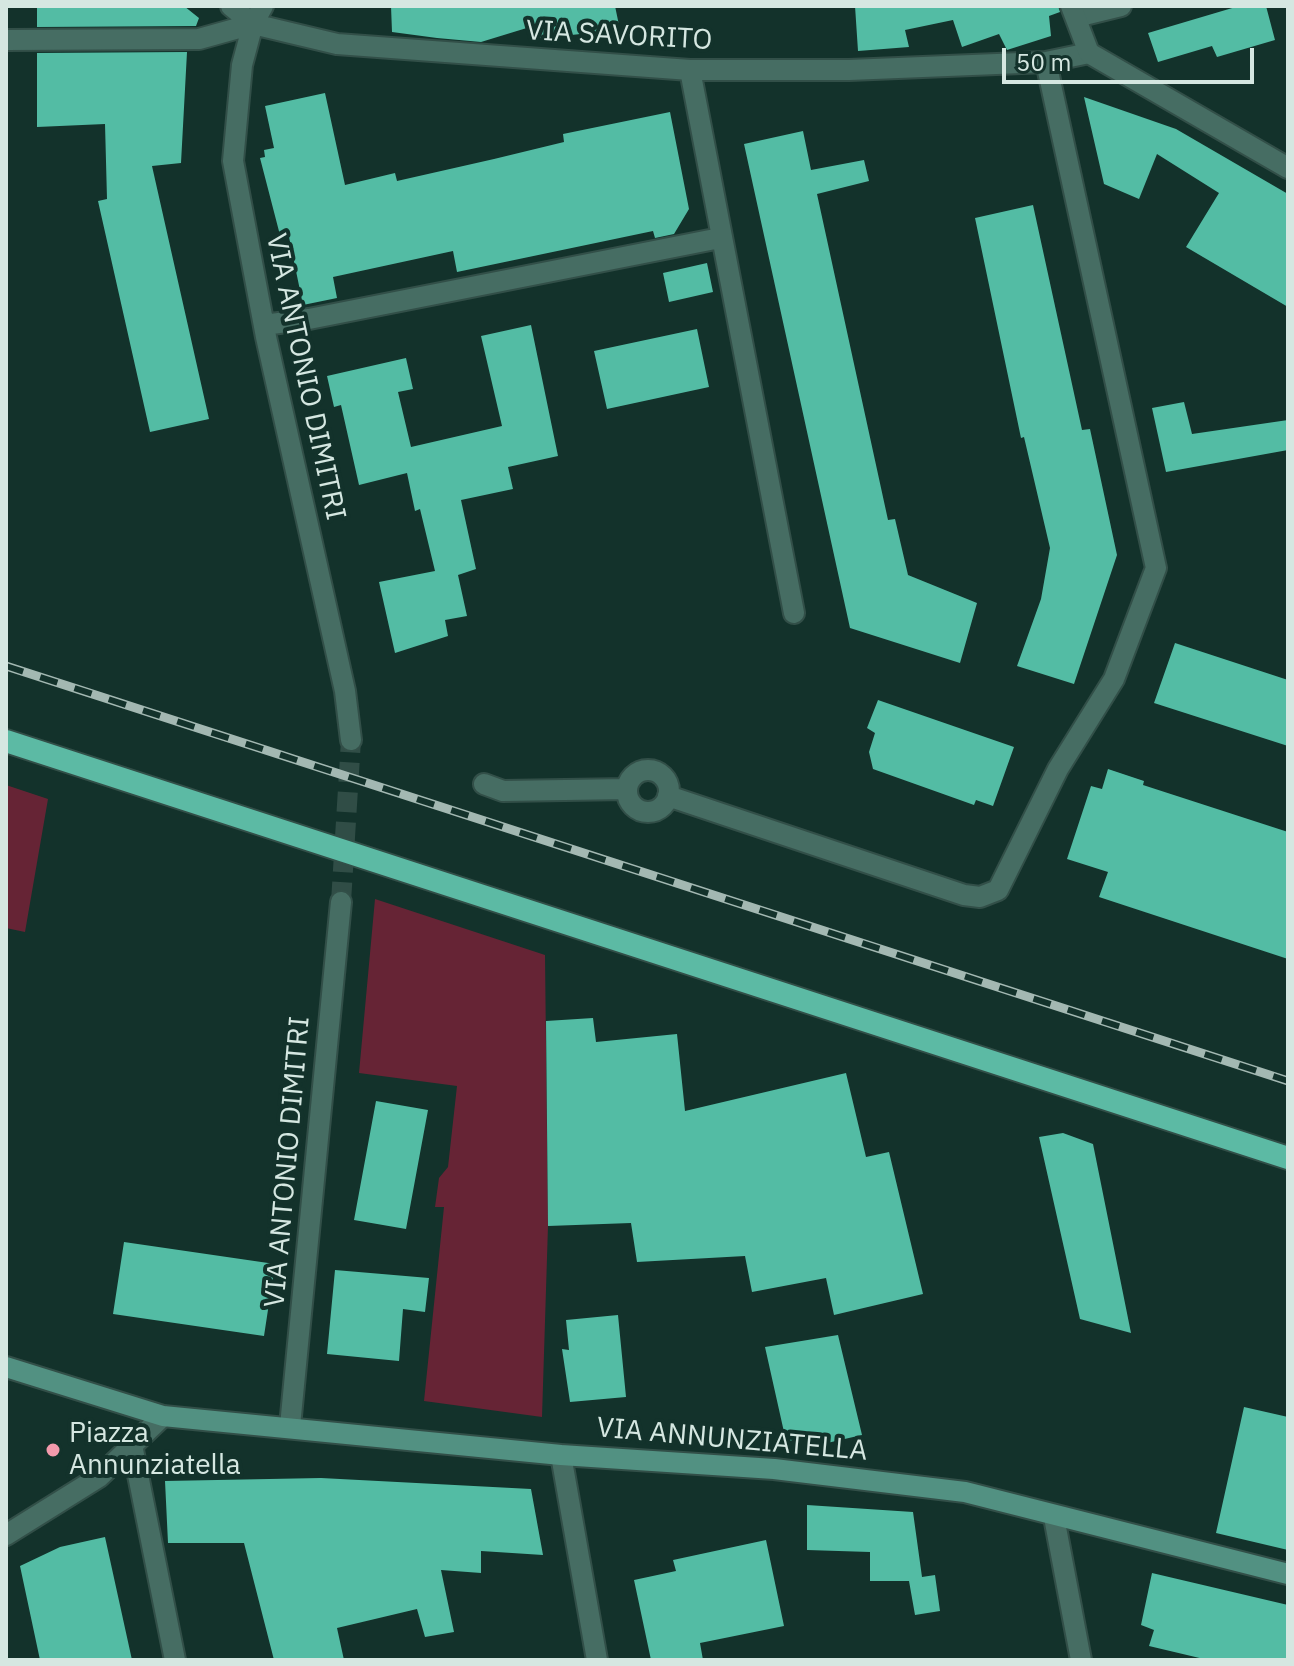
<!DOCTYPE html>
<style>
body{margin:0}
#map{position:relative;width:1294px;height:1666px;overflow:hidden;background:#13322b;font-family:"IBM Plex Sans",sans-serif}
canvas{display:block}
.frame{position:absolute;inset:0;border:8px solid #d5e7e1;pointer-events:none}
.scale{position:absolute;left:1002px;top:48px;width:252px;height:36px;box-sizing:border-box;border:4px solid #d5e7e1;border-top:0;padding-left:10px;font-size:24px;line-height:28px;white-space:nowrap;color:#d5e7e1;-webkit-text-stroke:6px #13322b;paint-order:stroke}
</style>
<div id="map">
<canvas width="1294" height="1666"></canvas>
<div class="frame"></div>
<div class="scale">50 m</div>
</div>
<script>
const ctx = document.querySelector('canvas').getContext('2d');
ctx.lineJoin = 'round';
function fillPath(path, color) { ctx.fillStyle = color; ctx.fill(path, 'evenodd'); }
const poly = rows => new Path2D(rows.map(r => 'M' + r).join(''));
function stroke(path, color, width, dash) { ctx.strokeStyle = color; ctx.lineWidth = width; ctx.lineCap = dash ? 'butt' : 'round'; ctx.setLineDash(dash || []); ctx.stroke(path); }
function drawText(font, color, halo, rows, align = 'center') {
  ctx.font = font + ' "IBM Plex Sans",sans-serif'; ctx.lineWidth = 8; ctx.setLineDash([]); ctx.textBaseline = 'middle'; ctx.strokeStyle = halo; ctx.fillStyle = color; for (const [text, x, y, turn = 0] of rows) {
    ctx.save(); ctx.translate(x, y); ctx.rotate((+turn || 0) * Math.PI / 180); ctx.textAlign = isNaN(turn) ? turn : align; if (halo) ctx.strokeText(text, 0, 0); ctx.fillText(text, 0, 0); ctx.restore();
  }
}
fillPath(poly([
 [6,785,48,799,25,932,6,928],
 [375,899,545,955,548,1226,542,1417,424,1401,444,1207,435,1207,439,1178,448,1167,457,1086,359,1073]
]), '#662435');
fillPath(poly([
 [37,6,184,6,199,18,196,26,37,27],
 [391,6,615,6,620,30,532,39,530,27,481,42,437,38,392,32],
 [855,6,1058,6,1060,12,1049,16,1051,36,1007,50,999,34,962,47,953,20,905,30,909,47,858,51],
 [1239,6,1266,6,1275,40,1217,57,1212,46,1158,62,1148,33],
 [187,52,181,163,152,166,209,419,150,432,98,201,107,199,105,124,37,127,37,53],
 [325,93,345,185,395,173,397,181,494,159,564,142,563,134,670,112,689,209,674,234,655,238,653,231,457,272,453,251,333,277,337,298,303,305,289,237,281,239,260,158,265,157,264,150,274,148,265,106],
 [1084,97,1176,129,1288,194,1288,307,1186,247,1219,193,1157,154,1139,199,1104,184],
 [803,131,811,170,864,160,869,181,817,194,888,520,895,519,908,575,977,603,960,663,850,628,744,144],
 [1033,205,1082,430,1090,429,1117,555,1074,684,1017,666,1041,599,1050,548,1024,437,1021,438,975,218],
 [707,263,713,292,669,302,663,273],
 [531,325,558,456,508,467,513,489,461,500,476,569,458,575,467,616,445,620,448,636,395,653,379,582,435,571,420,509,415,511,407,473,359,485,341,405,334,407,327,376,406,358,413,389,398,392,411,447,502,426,481,336],
 [697,329,709,387,607,409,594,351],
 [1184,402,1192,434,1288,420,1288,450,1166,472,1152,408],
 [1175,643,1288,680,1288,746,1154,703],
 [878,700,1014,747,993,806,976,800,974,805,873,769,869,752,875,733,867,728],
 [1108,769,1144,781,1143,785,1288,832,1288,959,1099,897,1108,872,1067,859,1091,786,1102,789],
 [593,1018,596,1042,677,1034,685,1111,846,1073,866,1157,889,1152,923,1294,834,1315,826,1278,752,1292,745,1256,637,1262,631,1223,548,1226,546,1021],
 [376,1101,428,1110,406,1229,354,1220],
 [1063,1133,1093,1144,1131,1333,1080,1319,1039,1137],
 [124,1242,275,1264,264,1336,113,1314],
 [335,1270,429,1278,425,1312,403,1309,399,1361,327,1354],
 [618,1315,626,1397,570,1402,562,1349,569,1350,566,1320],
 [838,1335,862,1435,814,1446,812,1438,786,1441,765,1347],
 [1244,1407,1288,1417,1288,1550,1216,1533],
 [321,1478,531,1489,543,1555,481,1551,481,1573,441,1570,454,1632,425,1637,417,1609,337,1628,344,1660,274,1660,244,1543,168,1543,165,1481],
 [807,1505,913,1512,922,1577,935,1575,940,1611,915,1615,909,1581,870,1581,870,1552,807,1550],
 [105,1537,132,1660,40,1660,20,1566,60,1547],
 [766,1540,784,1626,700,1643,703,1660,651,1660,634,1580,676,1571,673,1560],
 [1152,1573,1288,1605,1288,1660,1208,1660,1149,1646,1154,1630,1141,1625]
]), '#53bca4');
stroke(poly([
 [341,902,351,740]
]), '#304d46', 20, [20, 10]);
const minor = poly([
 [231,6,253,24],
 [263,6,253,24,242,65,233,161,266,337,345,691,351,740],
 [1076,17,1121,6],
 [6,40,199,39,253,24,337,44,690,70,849,70,1046,62,1089,53],
 [690,70,794,613],
 [264,325,309,319,720,238],
 '627 791a21 21 0 1 1 42 0a21 21 0 1 1-42 0Z',
 [484,784,503,791,627,789],
 [668,796,964,895,980,897,998,890,1058,769,1114,679,1156,568,1046,62],
 [290,1426,341,902],
 [132,1445,175,1660],
 [561,1455,597,1660],
 [1054,1517,1081,1660]
]);
const tertiary = poly([
 [1071,6,1089,53,1288,168],
 [6,1535,99,1477,163,1416]
]);
const secondary = poly([
 [6,1367,163,1416,561,1455,774,1469,965,1492,1288,1574]
]);
const trunk = poly([
 [6,741,1288,1158]
]);
stroke(minor, '#324f48', 24);
stroke(tertiary, '#324f48', 24);
stroke(secondary, '#324f48', 24);
stroke(trunk, '#324f48', 26);
stroke(minor, '#466d63', 20);
stroke(tertiary, '#466d63', 20);
stroke(secondary, '#529182', 20);
stroke(trunk, '#5cbaa4', 22);
const rail = poly([
 [6,666,1288,1081]
]);
stroke(rail, '#a3b8b2', 9);
stroke(rail, '#13322b', 6, [18]);
for (const [x, y, r, color] of [
 [53,1450,8,"#f39aac"]
]) { const dot = new Path2D(); dot.arc(x, y, r, 0, 2 * Math.PI); ctx.fillStyle = color; ctx.fill(dot); stroke(dot, '#13322b', 3); }
drawText('28px', '#d5e7e1', '#13322b', [
 ["VIA SAVORITO",619,36,3],
 ["VIA ANTONIO DIMITRI",305,377,78],
 ["VIA ANTONIO DIMITRI",288,1162,-85],
 ["VIA ANNUNZIATELLA",732,1440,5]
]);
drawText('28px', '#d5e7e1', '#13322b', [
 ["Piazza",69,1434],
 ["Annunziatella",69,1466]
], 'left');
</script>
